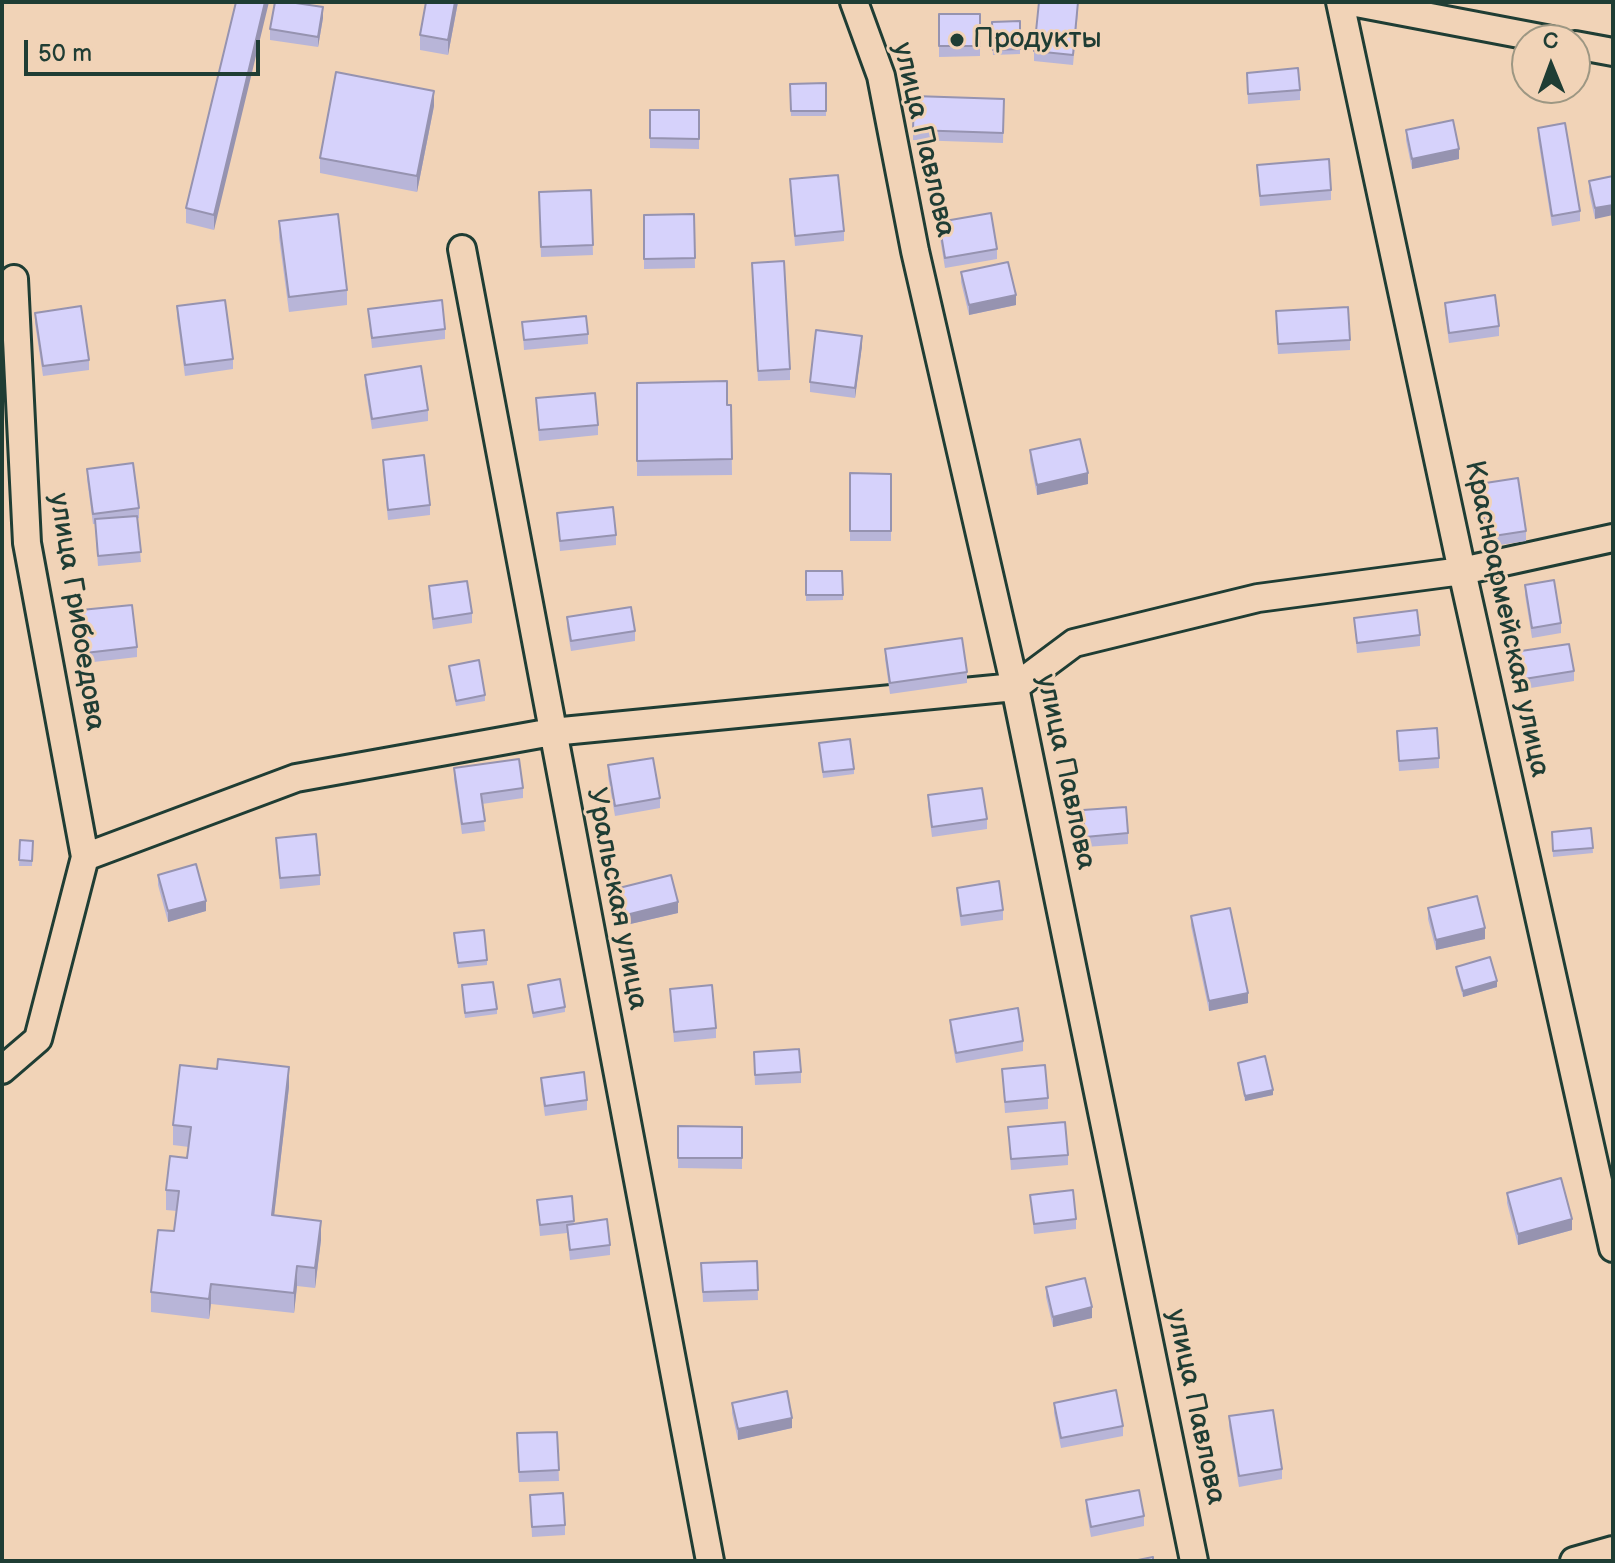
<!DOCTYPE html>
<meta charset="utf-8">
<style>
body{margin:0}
#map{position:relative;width:1615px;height:1563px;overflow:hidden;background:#f1d3b7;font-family:"Balsamiq Sans",sans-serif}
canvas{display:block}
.frame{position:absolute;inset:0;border:4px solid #1f3d34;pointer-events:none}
.north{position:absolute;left:1511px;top:24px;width:80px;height:80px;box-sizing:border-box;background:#f1d3b7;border:2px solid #9d9783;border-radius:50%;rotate:359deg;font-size:22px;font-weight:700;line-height:32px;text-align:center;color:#1f3d34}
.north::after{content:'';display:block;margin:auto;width:28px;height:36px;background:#1f3d34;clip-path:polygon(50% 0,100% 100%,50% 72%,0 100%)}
.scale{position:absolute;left:24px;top:40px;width:236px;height:36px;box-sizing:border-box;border:4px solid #1f3d34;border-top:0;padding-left:10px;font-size:24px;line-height:28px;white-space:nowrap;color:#1f3d34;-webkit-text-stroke:6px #f1d3b7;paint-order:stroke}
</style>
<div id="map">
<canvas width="1615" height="1563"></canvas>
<div class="frame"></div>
<div class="north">С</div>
<div class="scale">50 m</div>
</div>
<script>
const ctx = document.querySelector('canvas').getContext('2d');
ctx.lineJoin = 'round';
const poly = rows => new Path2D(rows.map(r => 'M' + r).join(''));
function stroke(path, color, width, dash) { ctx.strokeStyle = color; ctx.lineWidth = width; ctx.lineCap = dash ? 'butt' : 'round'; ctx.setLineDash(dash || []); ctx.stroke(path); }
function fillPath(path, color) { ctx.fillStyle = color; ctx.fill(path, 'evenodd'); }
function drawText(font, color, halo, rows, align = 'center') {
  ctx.font = font + ' "Balsamiq Sans",sans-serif'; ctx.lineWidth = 6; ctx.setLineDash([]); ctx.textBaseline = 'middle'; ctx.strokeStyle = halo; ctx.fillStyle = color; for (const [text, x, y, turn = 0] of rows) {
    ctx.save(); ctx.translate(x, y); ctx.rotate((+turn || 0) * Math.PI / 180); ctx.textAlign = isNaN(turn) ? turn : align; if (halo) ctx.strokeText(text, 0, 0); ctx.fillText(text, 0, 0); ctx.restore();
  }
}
const minor = poly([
 [854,2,881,76,915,251,1015,687,1194,1561],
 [1340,2,1462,571,1613,1248],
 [1351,2,1551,40],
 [1575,45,1613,52],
 [462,249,710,1561],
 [14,279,27,543,85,857],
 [2,1070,38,1039,85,857,296,778,552,732,1015,687,1074,643,1258,598,1462,571,1613,538],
 [1574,1561,1613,1550]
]);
stroke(minor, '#1f3d34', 32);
stroke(minor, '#f1d3b7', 26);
fillPath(poly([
 [236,2,214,230,186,223,186,208],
 [458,2,448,55,420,50,420,35],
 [1078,12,1073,65,1034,61,1034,51],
 [939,14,980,14,980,56,939,57],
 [323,18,318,47,270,40,270,29],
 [1020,21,1020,54,993,55,992,22],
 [1247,73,1300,90,1300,100,1248,104],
 [826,83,826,116,791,116,790,84],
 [914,96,1004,99,1003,143,913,140],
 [434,106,417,192,320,173,320,158],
 [650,110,699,110,699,149,650,148],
 [1538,128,1580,211,1580,221,1552,226,1538,138],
 [1406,130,1459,159,1412,169,1406,140],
 [1257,165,1331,190,1331,200,1260,206],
 [1613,176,1595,219,1589,192,1589,181],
 [790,179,844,231,844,241,795,246],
 [591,190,593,255,541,257,539,192],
 [694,214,695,268,644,269,644,215],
 [279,221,347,290,347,305,289,312,279,237],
 [939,222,997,249,997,259,945,268,939,232],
 [961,272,1016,305,969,315,961,282],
 [752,273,790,369,790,380,758,381],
 [1445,303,1499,326,1499,336,1449,343,1445,313],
 [177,306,233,359,233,369,185,376,177,316],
 [368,309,445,329,445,339,372,348],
 [35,313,89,360,89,370,43,376,35,323],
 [1276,321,1350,340,1350,350,1278,354],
 [522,322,588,334,588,344,524,350],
 [862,346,855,398,810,392,810,382],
 [365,375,428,410,428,421,372,429,365,385],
 [637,383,731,405,732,475,637,476],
 [536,398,598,425,598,435,539,441],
 [1030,450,1088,484,1037,495,1030,460],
 [383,460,430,505,430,515,388,520,383,470],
 [87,469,139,508,139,518,137,519,141,562,98,566,95,524,93,524,87,479],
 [850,473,891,474,891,541,850,541],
 [1479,484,1526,531,1526,541,1487,547,1479,494],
 [557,513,616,535,616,545,560,551],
 [806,571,843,595,843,600,806,601],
 [1525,585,1561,623,1561,633,1532,638,1525,595],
 [429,586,472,613,472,623,433,629,429,596],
 [81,610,137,647,137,657,85,663],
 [567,617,635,631,635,641,571,651,567,627],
 [1354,618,1420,635,1420,646,1357,653],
 [885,649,967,672,967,683,890,694,885,659],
 [1514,652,1574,671,1574,681,1518,690,1514,662],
 [449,666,485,695,485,701,456,706],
 [1397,731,1439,758,1439,768,1399,771],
 [819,743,854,769,854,774,823,778],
 [608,765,660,798,660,808,615,816,608,776],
 [454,768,523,788,523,798,482,804,485,831,462,834,454,779],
 [928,795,987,819,987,829,932,837,928,806],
 [1083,810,1128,833,1128,844,1085,847],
 [1591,828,1593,853,1553,857,1552,832],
 [276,838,320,875,320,885,280,889],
 [20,840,33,841,32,866,19,866],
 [158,875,206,911,168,922,158,885],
 [619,888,678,913,626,925,619,898],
 [957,888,1003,910,1003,920,961,926,957,898],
 [1428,908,1485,939,1436,950,1428,919],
 [1191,916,1248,1003,1209,1011,1191,926],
 [454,933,487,960,487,965,458,968],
 [1456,967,1497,987,1463,997,1456,973],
 [528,985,565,1007,565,1012,533,1018],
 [670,989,716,1028,716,1038,674,1042],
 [462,990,497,1009,497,1014,465,1018],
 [950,1020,1023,1041,1023,1051,956,1063,950,1030],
 [754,1062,801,1072,801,1083,755,1085],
 [1238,1063,1273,1095,1245,1101,1238,1068],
 [1002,1069,1048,1098,1048,1109,1005,1113],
 [541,1078,587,1100,587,1110,545,1116,541,1088],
 [289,1087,274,1215,321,1240,315,1288,297,1286,294,1313,211,1304,209,1319,151,1312,151,1292,174,1231,177,1211,166,1210,166,1190,187,1158,189,1147,173,1145,173,1125],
 [678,1126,742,1127,742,1169,678,1168],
 [1008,1127,1068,1155,1068,1165,1011,1170],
 [1507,1193,1572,1230,1518,1245,1507,1203],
 [1030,1195,1076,1219,1076,1229,1034,1234],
 [572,1196,574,1224,610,1245,610,1255,570,1260,567,1233,540,1236,537,1200],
 [757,1261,758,1300,703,1302,701,1263],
 [1046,1287,1092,1318,1053,1327,1046,1297],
 [732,1403,792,1428,738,1440,732,1413],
 [1054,1403,1123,1426,1123,1436,1061,1448,1054,1413],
 [1229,1416,1282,1469,1282,1479,1239,1487,1229,1426],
 [557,1432,559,1481,519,1482,517,1433],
 [530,1495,565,1525,565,1535,532,1537],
 [1086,1500,1144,1516,1144,1526,1091,1537,1086,1510]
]), '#b8b5d8');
fillPath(poly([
 [265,2,269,2,214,230,214,215],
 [455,2,458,2,448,55,448,40],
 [323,7,323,18,318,47,318,37],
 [434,91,434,106,417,192,417,176],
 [1459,149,1459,159,1412,169,1412,159],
 [1613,205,1613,215,1595,219,1595,208],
 [1016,295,1016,305,969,315,969,305],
 [862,336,862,346,855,398,855,388],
 [1088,473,1088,484,1037,495,1037,485],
 [206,901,206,911,168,922,168,911],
 [678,902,678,913,626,925,626,915],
 [1485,928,1485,939,1436,950,1436,940],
 [4,943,4,963,2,972,2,952],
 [1497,981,1497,987,1463,997,1463,991],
 [1248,993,1248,1003,1209,1011,1209,1001],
 [289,1067,289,1087,272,1234,272,1215],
 [1273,1090,1273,1095,1245,1101,1245,1096],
 [1572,1219,1572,1230,1518,1245,1518,1234],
 [321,1221,321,1240,315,1288,315,1268],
 [297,1266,297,1286,294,1313,294,1293],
 [211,1284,211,1304,209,1319,209,1299],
 [1092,1307,1092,1318,1053,1327,1053,1317],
 [792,1418,792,1428,738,1440,738,1429]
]), '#9693b0');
const building = poly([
 [236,2,265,2,214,215,186,208,236,2],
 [275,2,289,2,323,7,318,37,270,29,275,2],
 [426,2,455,2,448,40,420,35,426,2],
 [1039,2,1078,2,1073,55,1034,51,1039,2],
 [939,14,980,14,980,46,939,46,939,14],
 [1020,21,1020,49,993,50,992,22,1020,21],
 [1298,68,1300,90,1248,94,1247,73,1298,68],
 [336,72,434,91,417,176,320,158,336,72],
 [826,83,826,111,791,111,790,84,826,83],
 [914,96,1004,99,1003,133,913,130,914,96],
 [650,110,699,110,699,139,650,138,650,110],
 [1453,120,1459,149,1412,159,1406,130,1453,120],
 [1565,123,1580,211,1552,216,1538,128,1565,123],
 [1329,159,1331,190,1260,196,1257,165,1329,159],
 [838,175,844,231,795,236,790,179,838,175],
 [1613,176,1613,205,1595,208,1589,181,1613,176],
 [591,190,593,245,541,247,539,192,591,190],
 [991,213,997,249,945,258,939,222,991,213],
 [338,214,347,290,289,297,279,221,338,214],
 [694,214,695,258,644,259,644,215,694,214],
 [784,261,790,369,758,371,752,263,784,261],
 [1008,262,1016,295,969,305,961,272,1008,262],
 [1495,295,1499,326,1449,333,1445,303,1495,295],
 [225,300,233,359,185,365,177,306,225,300],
 [442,300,445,329,372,338,368,309,442,300],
 [81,306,89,360,43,366,35,313,81,306],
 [1348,307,1350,340,1278,344,1276,311,1348,307],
 [586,316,588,334,524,340,522,322,586,316],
 [816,330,862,336,855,388,810,382,816,330],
 [421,366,428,410,372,419,365,375,421,366],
 [727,381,727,405,731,405,732,459,637,461,637,383,727,381],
 [595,393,598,425,539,430,536,398,595,393],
 [1080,439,1088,473,1037,485,1030,450,1080,439],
 [424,455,430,505,388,510,383,460,424,455],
 [133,463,139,508,93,514,87,469,133,463],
 [850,473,891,474,891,531,850,531,850,473],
 [1518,478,1526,531,1487,537,1479,484,1518,478],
 [613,507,616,535,560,541,557,513,613,507],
 [137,516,141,552,98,556,95,519,137,516],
 [806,571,842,571,843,595,806,595,806,571],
 [1554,580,1561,623,1532,628,1525,585,1554,580],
 [467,581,472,613,433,619,429,586,467,581],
 [132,605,137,647,85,653,81,610,132,605],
 [631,607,635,631,571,641,567,617,631,607],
 [1417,610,1420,635,1357,643,1354,618,1417,610],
 [962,638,967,672,890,683,885,649,962,638],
 [1569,644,1574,671,1518,680,1514,652,1569,644],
 [479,660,485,695,456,701,449,666,479,660],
 [1437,728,1439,758,1399,761,1397,731,1437,728],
 [850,739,854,769,823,772,819,743,850,739],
 [653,758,660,798,615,806,608,765,653,758],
 [519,759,523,788,481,794,485,821,462,824,454,768,519,759],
 [982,788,987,819,932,827,928,795,982,788],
 [1126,807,1128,833,1085,837,1083,810,1126,807],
 [1591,828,1593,848,1553,851,1552,832,1591,828],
 [316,834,320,875,280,878,276,838,316,834],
 [20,840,33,841,32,861,19,860,20,840],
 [196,864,206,901,168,911,158,875,196,864],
 [671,875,678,902,626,915,619,888,671,875],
 [999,881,1003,910,961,916,957,888,999,881],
 [1477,896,1485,928,1436,940,1428,908,1477,896],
 [1230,908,1248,993,1209,1001,1191,916,1230,908],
 [484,930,487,960,458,963,454,933,484,930],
 [1490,957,1497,981,1463,991,1456,967,1490,957],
 [560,979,565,1007,533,1013,528,985,560,979],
 [493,982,497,1009,465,1013,462,985,493,982],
 [712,985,716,1028,674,1032,670,989,712,985],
 [1018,1008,1023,1041,956,1053,950,1020,1018,1008],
 [799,1049,801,1072,755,1075,754,1052,799,1049],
 [1265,1056,1273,1090,1245,1096,1238,1063,1265,1056],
 [218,1059,289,1067,272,1215,321,1221,315,1268,297,1266,294,1293,211,1284,209,1299,151,1292,158,1230,174,1231,179,1191,166,1190,170,1156,187,1158,191,1127,173,1125,180,1065,217,1069,218,1059],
 [1045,1065,1048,1098,1005,1102,1002,1069,1045,1065],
 [584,1072,587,1100,545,1106,541,1078,584,1072],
 [1065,1122,1068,1155,1011,1159,1008,1127,1065,1122],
 [678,1126,742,1127,742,1158,678,1158,678,1126],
 [1561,1178,1572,1219,1518,1234,1507,1193,1561,1178],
 [1073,1190,1076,1219,1034,1224,1030,1195,1073,1190],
 [572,1196,574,1221,540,1225,537,1200,572,1196],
 [607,1219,610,1245,570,1250,567,1225,607,1219],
 [757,1261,758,1290,703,1292,701,1263,757,1261],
 [1085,1278,1092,1307,1053,1317,1046,1287,1085,1278],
 [1116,1390,1123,1426,1061,1438,1054,1403,1116,1390],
 [787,1391,792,1418,738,1429,732,1403,787,1391],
 [1273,1410,1282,1469,1239,1476,1229,1416,1273,1410],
 [557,1432,559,1470,519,1472,517,1433,557,1432],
 [1139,1490,1144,1516,1091,1527,1086,1500,1139,1490],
 [563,1493,565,1525,532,1527,530,1495,563,1493],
 [1153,1557,1153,1561,1133,1561,1153,1557]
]);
fillPath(building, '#d6d2fb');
stroke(building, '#9693b0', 2);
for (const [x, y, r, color] of [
 [957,40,8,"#1f3d34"]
]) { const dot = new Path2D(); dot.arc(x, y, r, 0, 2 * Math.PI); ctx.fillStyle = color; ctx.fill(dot); stroke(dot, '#f1d3b7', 3); }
drawText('28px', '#1f3d34', '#f1d3b7', [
 ["Продукты",973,40]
], 'left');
drawText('28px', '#1f3d34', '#f1d3b7', [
 ["улица Павлова",923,140,77],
 ["улица Грибоедова",76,612,81],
 ["Красноармейская улица",1506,619,78],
 ["улица Павлова",1065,772,78],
 ["Уральская улица",616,899,79],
 ["улица Павлова",1195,1407,78]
]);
</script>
